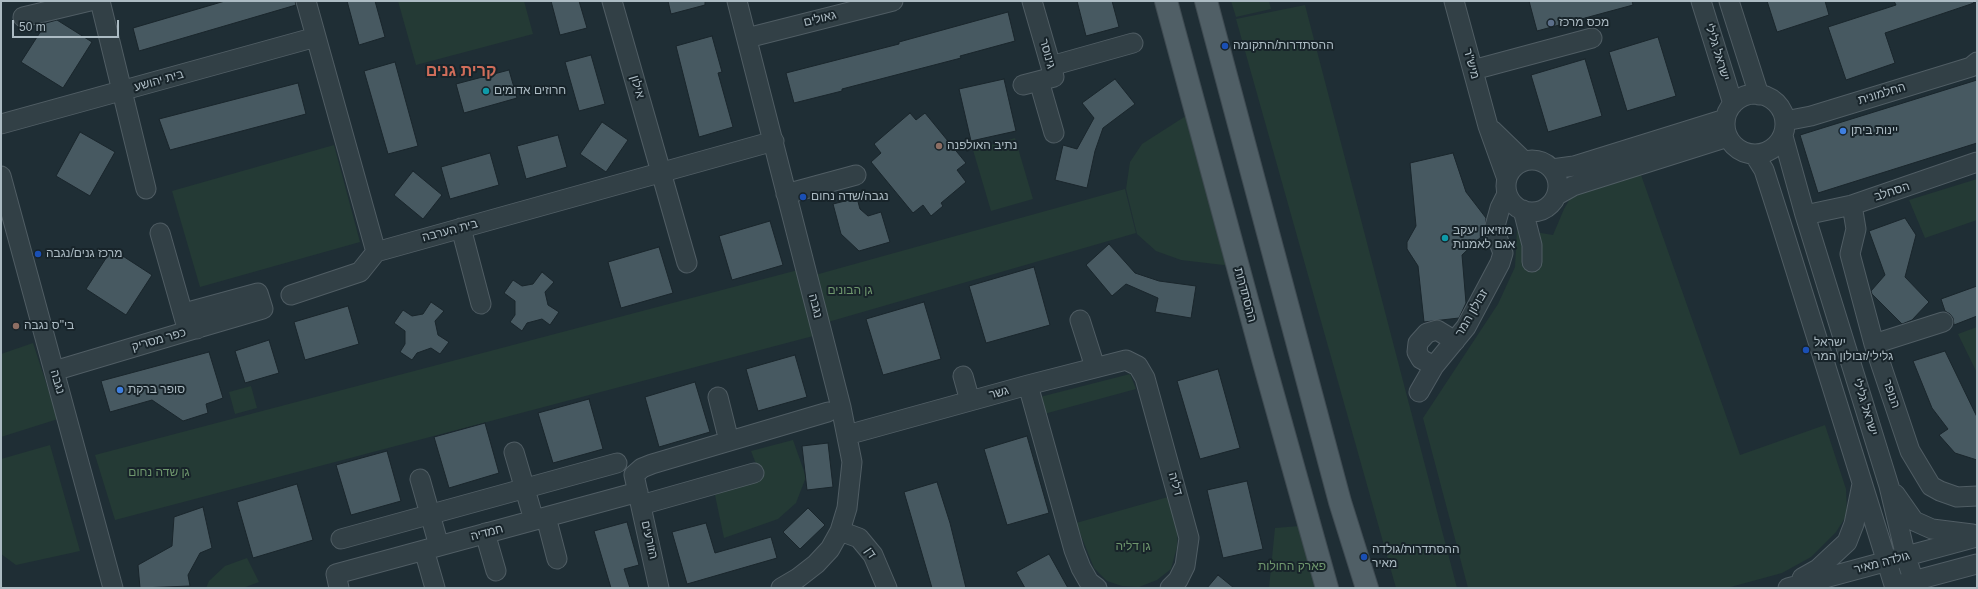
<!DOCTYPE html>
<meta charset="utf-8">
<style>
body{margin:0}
#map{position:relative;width:1978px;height:589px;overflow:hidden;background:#1f2e35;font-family:Arial,sans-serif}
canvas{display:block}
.frame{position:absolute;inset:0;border:2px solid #acbbc3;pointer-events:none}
.scale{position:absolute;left:12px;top:20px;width:107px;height:18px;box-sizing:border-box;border:2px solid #acbbc3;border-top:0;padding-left:5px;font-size:12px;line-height:14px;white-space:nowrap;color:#acbbc3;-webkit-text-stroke:3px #18242a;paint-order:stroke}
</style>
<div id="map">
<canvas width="1978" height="589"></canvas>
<div class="frame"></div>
<div class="scale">50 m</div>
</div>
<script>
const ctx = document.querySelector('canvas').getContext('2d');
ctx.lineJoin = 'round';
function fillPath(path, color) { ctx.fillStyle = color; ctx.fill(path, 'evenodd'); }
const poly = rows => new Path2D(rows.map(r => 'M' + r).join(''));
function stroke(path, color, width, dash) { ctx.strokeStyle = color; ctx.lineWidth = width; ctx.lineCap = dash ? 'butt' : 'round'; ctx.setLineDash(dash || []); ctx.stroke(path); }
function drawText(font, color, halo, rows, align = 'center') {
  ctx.font = font + ' Arial,"Noto Sans Hebrew",sans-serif'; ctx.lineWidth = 4; ctx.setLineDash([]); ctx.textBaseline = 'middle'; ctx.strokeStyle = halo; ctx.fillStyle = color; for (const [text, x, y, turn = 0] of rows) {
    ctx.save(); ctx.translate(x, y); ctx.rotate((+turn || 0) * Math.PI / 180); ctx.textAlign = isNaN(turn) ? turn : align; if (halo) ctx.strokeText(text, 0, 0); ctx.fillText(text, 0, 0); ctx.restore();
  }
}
fillPath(poly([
 [398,1,524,1,533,34,416,65],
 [1231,1,1269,1,1271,9,1236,17],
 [1305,5,1457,588,1396,588,1236,19],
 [1192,112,1232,266,1181,260,1156,251,1137,234,1126,189,1130,162,1142,144],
 [1015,138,1033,199,991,211,973,150],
 [334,145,360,242,200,287,172,191],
 [1640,172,1740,455,1825,425,1846,489,1847,515,1836,532,1811,557,1782,573,1727,588,1468,588,1423,418,1498,304,1515,267,1517,229,1553,235,1564,209,1574,192],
 [1977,179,1977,220,1925,238,1909,200],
 [1125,189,1136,233,828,322,815,275],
 [798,270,817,335,115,520,95,455],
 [1977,327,1977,373,1958,334],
 [33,343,58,419,1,437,1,354],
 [1130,374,1136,389,1044,414,1040,397],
 [251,386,257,408,235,414,229,392],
 [793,440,806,477,796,503,778,519,724,538,715,495,761,477,751,451],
 [50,445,80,551,16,565,1,554,1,459],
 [1168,497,1178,529,1177,547,1171,569,1157,580,1139,587,1122,586,1107,581,1094,568,1076,523],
 [1299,526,1321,588,1269,588,1275,528],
 [247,558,259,582,243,588,206,588,209,581,225,566]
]), '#243a35');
const building = poly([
 [225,1,295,1,296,5,139,51,133,28,225,1],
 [347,1,375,1,385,37,359,45,347,1],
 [551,1,579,1,587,28,560,35,551,1],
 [668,1,705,1,705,5,671,14,668,1],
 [1077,1,1112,1,1119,27,1086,36,1077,1],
 [1529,1,1632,1,1633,5,1537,31,1529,1],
 [1767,1,1825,1,1829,15,1777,32,1767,1],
 [1894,1,1973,1,1974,3,1885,33,1895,63,1846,80,1828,27,1896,5,1894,1],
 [1008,12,1015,41,960,56,961,58,842,89,842,91,794,103,786,73,899,44,899,42,1008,12],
 [57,20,92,42,63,88,21,62,46,23,57,20],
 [712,36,722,72,718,73,733,127,699,137,676,46,712,36],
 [1658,37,1676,96,1627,111,1609,52,1658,37],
 [591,55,605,104,579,111,565,62,591,55],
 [1585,59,1602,116,1548,132,1531,75,1585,59],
 [395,62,418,146,388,154,364,71,395,62],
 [509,70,517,98,464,113,456,84,509,70],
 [1004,79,1016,131,971,141,959,89,1004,79],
 [1115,79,1135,104,1103,128,1095,151,1087,188,1055,180,1063,145,1077,149,1094,118,1082,103,1115,79],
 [1977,80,1977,143,1818,193,1800,135,1977,80],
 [298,83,306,114,170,150,159,119,298,83],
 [910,113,916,120,925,113,966,163,957,170,966,182,941,203,943,206,931,216,923,205,913,213,871,162,881,153,874,144,910,113],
 [602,122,628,140,606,172,580,154,602,122],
 [80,132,115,152,90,196,56,176,80,132],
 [558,135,567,167,526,179,517,146,558,135],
 [490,153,499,185,450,199,441,167,490,153],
 [1453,153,1466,192,1486,218,1485,233,1462,255,1466,303,1459,318,1424,322,1418,266,1407,249,1407,242,1416,226,1410,163,1453,153],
 [413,171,442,195,423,219,394,195,413,171],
 [857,198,860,209,868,216,881,212,890,242,859,251,841,234,833,204,857,198],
 [1905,218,1916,235,1905,277,1929,302,1912,320,1902,324,1872,294,1871,291,1885,275,1869,231,1905,218],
 [770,221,783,265,732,280,719,236,770,221],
 [1109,244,1135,273,1159,281,1196,286,1191,318,1155,312,1158,298,1126,284,1112,296,1086,265,1109,244],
 [659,247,673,293,621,308,608,262,659,247],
 [112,249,152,275,126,315,86,289,112,249],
 [1034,267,1050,325,986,343,969,286,1034,267],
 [542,272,554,282,545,292,548,305,559,312,550,325,542,319,527,323,522,331,510,322,515,315,515,301,504,293,513,280,522,286,533,284,542,272],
 [1977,286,1977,316,1954,325,1953,318,1950,314,1945,311,1941,299,1977,286],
 [431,302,444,311,435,321,438,335,449,342,440,354,431,348,417,353,412,360,400,352,405,344,405,331,394,323,403,310,412,316,423,314,431,302],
 [924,302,941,359,883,375,866,319,924,302],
 [348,306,359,344,305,360,294,322,348,306],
 [269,340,279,373,245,383,235,351,269,340],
 [1945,351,1977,417,1977,460,1955,453,1939,435,1948,429,1932,408,1913,361,1945,351],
 [209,352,223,398,206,404,208,413,183,421,152,400,110,412,101,381,209,352],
 [795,355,807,397,758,411,746,369,795,355],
 [1218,369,1240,448,1200,459,1177,381,1218,369],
 [695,382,710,432,659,447,645,397,695,382],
 [589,399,603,449,553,463,538,413,589,399],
 [485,423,499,473,449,488,434,437,485,423],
 [1027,436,1049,513,1007,525,984,449,1027,436],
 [828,443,833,487,807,490,802,446,828,443],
 [387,451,401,501,351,515,336,465,387,451],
 [1247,481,1263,549,1223,558,1207,490,1247,481],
 [937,482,950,523,966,588,932,588,904,492,937,482],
 [297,484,313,540,253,558,237,502,297,484],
 [203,507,212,548,200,553,188,575,190,586,140,588,138,565,172,546,174,517,203,507],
 [808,508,825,525,800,549,783,532,808,508],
 [627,522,639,565,624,569,630,588,611,588,594,531,627,522],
 [706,523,715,553,771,537,777,558,687,584,672,532,706,523],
 [1049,554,1068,588,1025,588,1016,572,1049,554],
 [1218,575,1234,588,1207,588,1218,575]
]);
fillPath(building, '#475961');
stroke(building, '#1a262c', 1);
const minor = poly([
 [100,1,146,189],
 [306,1,376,252,774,141],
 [612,1,687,263],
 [737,1,841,407,852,462,847,508,840,531,830,549,816,564,798,578,781,588],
 [1454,1,1488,126,1507,179],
 [1701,1,1733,104],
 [1729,1,1759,95],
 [23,17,90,1],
 [747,38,893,1],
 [1051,66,1133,43],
 [1473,70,1592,38],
 [1039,81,1054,133],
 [1023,85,1054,77,1032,1],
 '1725 124a30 30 0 1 1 60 0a30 30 0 1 1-60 0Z',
 [1785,121,1811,116,1971,67,1977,62],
 [1,124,316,37],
 [1492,130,1524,161],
 [1783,136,1805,215,1889,486,1906,557,1916,588],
 [1754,154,1764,170,1780,220,1895,588],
 '1506 186a26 26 0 1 1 52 0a26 26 0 1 1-52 0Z',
 [1552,169,1574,166,1725,119],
 [1,176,113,588],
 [786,194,856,175],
 [1557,195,1573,186,1728,137],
 [1852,205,1856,229,1850,254,1874,344,1910,451,1931,486,1940,491,1957,497,1977,496],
 [1523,210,1532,245,1532,262],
 [1805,215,1852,205,1977,162],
 [461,228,481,304],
 [160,233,187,328],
 [291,295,360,272,376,252],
 [1080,320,1095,367],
 [1874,344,1943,322],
 [1434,366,1421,359,1417,352,1418,343,1427,333,1437,330,1455,341],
 [54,371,188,331,263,309,258,293,192,311,197,329],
 [963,376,970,401],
 [1028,385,1074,550,1081,568,1089,582,1097,588],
 [1419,392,1434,366,1466,327,1500,263,1503,253,1497,237,1495,226,1500,208,1507,194],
 [718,397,729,441],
 [847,435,1028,385,1126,360,1138,366,1145,378,1189,538,1185,566,1178,580,1170,588],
 [514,452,534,520],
 [420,479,439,546],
 [1895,494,1914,521,1932,529,1972,534],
 [641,505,754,473],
 [546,517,557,559],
 [840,531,859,538,873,555,887,588],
 [485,533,496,571],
 [341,539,617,463],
 [424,550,435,588],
 [1802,578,1818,569,1847,542,1854,524,1862,484],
 [1902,584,1977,564],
 [339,588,336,574,638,492],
 [659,588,634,475,642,468,652,464,828,412],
 [1788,588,1977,537]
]);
const major = poly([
 [1166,1,1263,359,1327,588],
 [1206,1,1340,502,1367,588]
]);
stroke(minor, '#505d64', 21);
stroke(major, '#3f4b52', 24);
stroke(minor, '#324046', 19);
stroke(major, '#505f66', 22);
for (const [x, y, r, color] of [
 [1551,23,4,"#5c6f8a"],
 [1225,46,4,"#1a4fb4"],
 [486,91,4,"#0f9aa8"],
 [1843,131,4,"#3f7fe0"],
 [939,146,4,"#8d6e63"],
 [803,197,4,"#1a4fb4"],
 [1445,238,4,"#0f9aa8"],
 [38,254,4,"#1a4fb4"],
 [16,326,4,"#8d6e63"],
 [1806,350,4,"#1a4fb4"],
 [120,390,4,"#3f7fe0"],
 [1364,557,4,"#1a4fb4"]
]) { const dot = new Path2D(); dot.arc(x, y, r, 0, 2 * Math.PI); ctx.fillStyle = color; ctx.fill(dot); stroke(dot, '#18242a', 1.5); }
drawText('12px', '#acbbc3', '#18242a', [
 ["גאולים",820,19,-14],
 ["ישראל גלילי",1717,52,73],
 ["גינוסר",1047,54,74],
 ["מיש\"ר",1471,64,75],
 ["בית יהושע",159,81,-16],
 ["אילון",637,87,74],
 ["החלמונית",1882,94,-17],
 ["הסחלב",1892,192,-18],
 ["בית הערבה",450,231,-15],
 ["ההסתדרות",1245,295,75],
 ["נגבה",815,306,76],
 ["זבולון המר",1472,313,-60],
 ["כפר מסריק",159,340,-16],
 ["נגבה",57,382,74],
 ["גשר",999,393,-15],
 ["הנופר",1891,394,71],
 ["ישראל גלילי",1865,407,73],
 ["דליה",1175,484,74],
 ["חמדיה",487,533,-15],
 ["הזורעים",649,540,77],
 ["דן",870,553,56],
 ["גולדה מאיר",1882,563,-15]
]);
drawText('12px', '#acbbc3', '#18242a', [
 ["מכס מרכז",1559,23],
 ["ההסתדרות/התקומה",1233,46],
 ["חרוזים אדומים",494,91],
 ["יינות ביתן",1851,131],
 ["נתיב האולפנה",947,146],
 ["נגבה/שדה נחום",811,197],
 ["מוזיאון יעקב",1453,231],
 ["אגם לאמנות",1453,245],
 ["מרכז גנים/נגבה",46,254],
 ["בי\"ס נגבה",24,326],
 ["ישראל",1814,343],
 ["גלילי/זבולון המר",1814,357],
 ["סופר ברקת",128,390],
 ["ההסתדרות/גולדה",1372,550],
 ["מאיר",1372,564]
], 'left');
drawText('12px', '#6f976d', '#18242a', [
 ["גן הבונים",850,291],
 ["גן שדה נחום",159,473],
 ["גן דליה",1133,547],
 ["פארק החולות",1292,567]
]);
drawText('bold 16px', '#d06d5a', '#18242a', [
 ["קרית גנים",461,72]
]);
</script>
